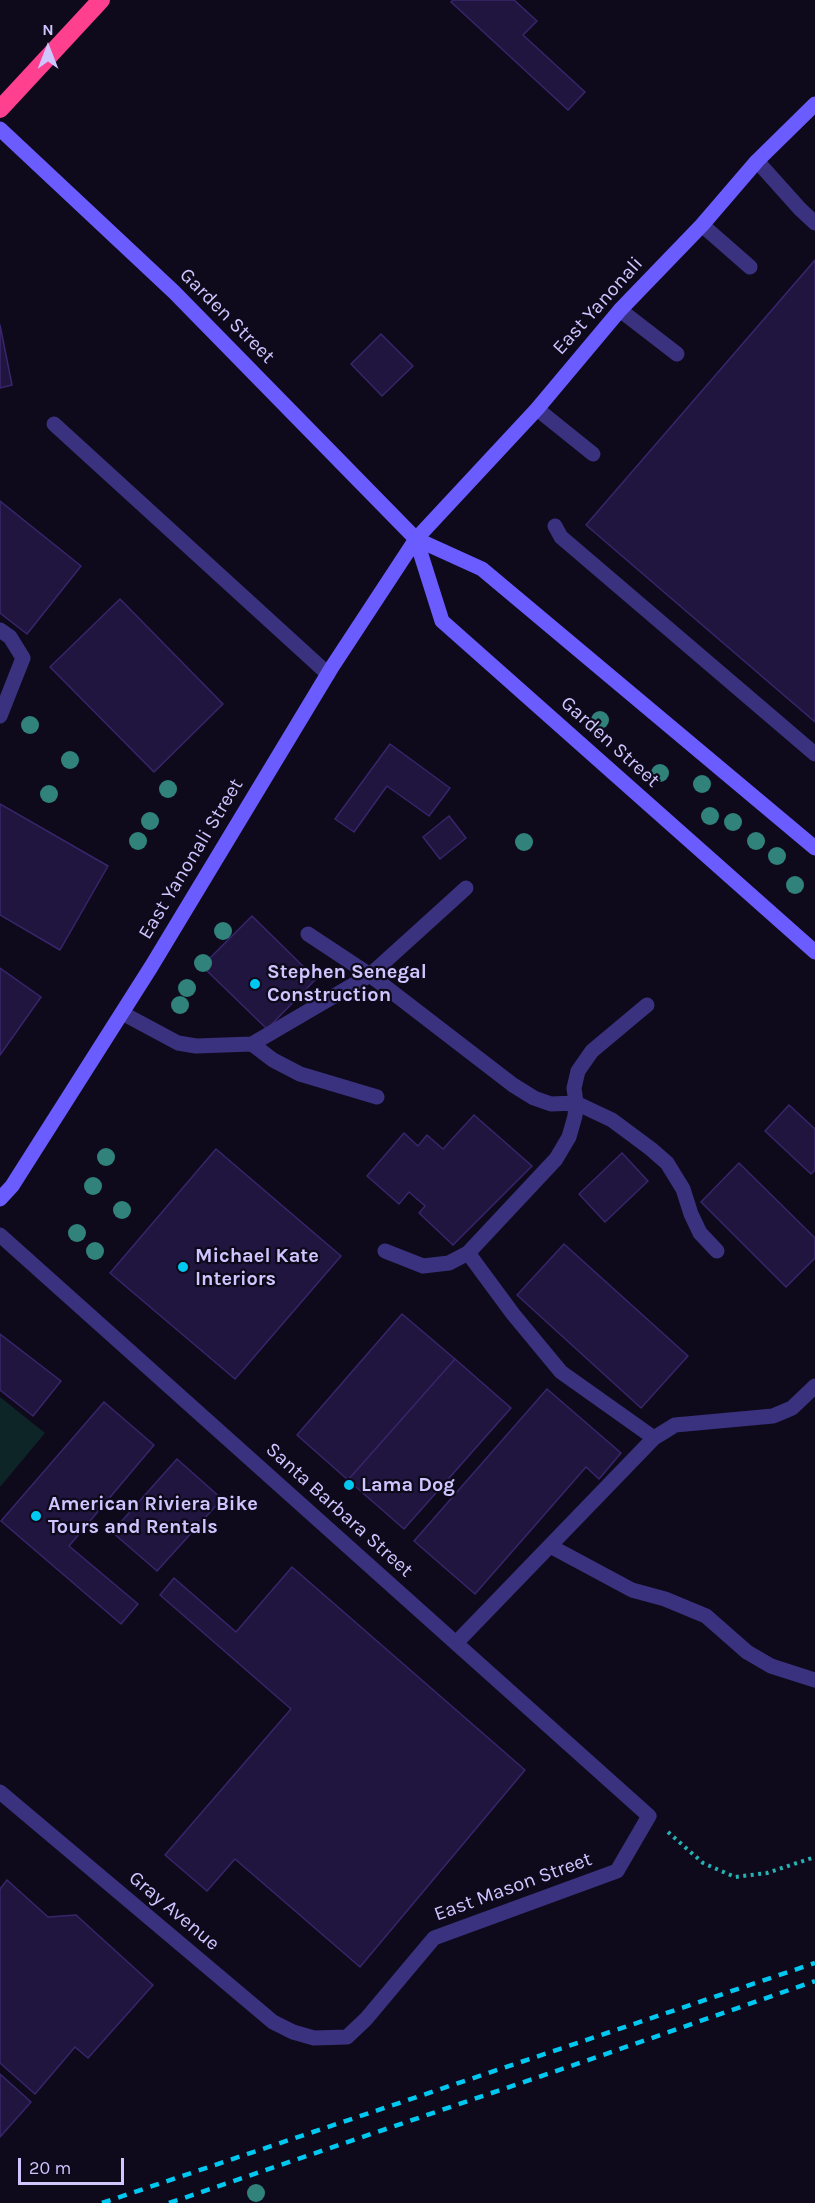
<!DOCTYPE html>
<style>
body{margin:0}
#map{position:relative;width:815px;height:2203px;overflow:hidden;background:#0e0a1c;font-family:Karla,sans-serif}
canvas{display:block}
.north{position:absolute;left:18px;top:18px;width:60px;height:60px;-webkit-text-stroke:4px #0e0a1c;paint-order:stroke;rotate:0deg;font-size:16px;font-weight:700;line-height:24px;text-align:center;color:#cfc5ff}
.north::after{content:'';display:block;margin:auto;width:21px;height:27px;background:#cfc5ff;clip-path:polygon(50% 0,100% 100%,50% 72%,0 100%)}
.scale{position:absolute;left:18px;top:2158px;width:106px;height:27px;box-sizing:border-box;border:3px solid #cfc5ff;border-top:0;padding-left:8px;font-size:18px;line-height:21px;white-space:nowrap;color:#cfc5ff;-webkit-text-stroke:4px #0e0a1c;paint-order:stroke}
</style>
<div id="map">
<canvas width="815" height="2203"></canvas>
<div class="north">N</div>
<div class="scale">20 m</div>
</div>
<script>
const ctx = document.querySelector('canvas').getContext('2d');
ctx.lineJoin = 'round';
function fillPath(path, color) { ctx.fillStyle = color; ctx.fill(path, 'evenodd'); }
const poly = rows => new Path2D(rows.map(r => 'M' + r).join(''));
function stroke(path, color, width, dash) { ctx.strokeStyle = color; ctx.lineWidth = width; ctx.lineCap = dash ? 'butt' : 'round'; ctx.setLineDash(dash || []); ctx.stroke(path); }
function drawText(font, color, halo, rows, align = 'center') {
  ctx.font = font + ' Karla,sans-serif'; ctx.lineWidth = 4.5; ctx.setLineDash([]); ctx.textBaseline = 'middle'; ctx.strokeStyle = halo; ctx.fillStyle = color; for (const [text, x, y, turn = 0] of rows) {
    ctx.save(); ctx.translate(x, y); ctx.rotate((+turn || 0) * Math.PI / 180); ctx.textAlign = isNaN(turn) ? turn : align; if (halo) ctx.strokeText(text, 0, 0); ctx.fillText(text, 0, 0); ctx.restore();
  }
}
fillPath(poly([
 [0,1397,45,1433,0,1487]
]), '#0d2526');
const building = poly([
 [453,0,514,0,537,21,523,35,585,92,568,110,451,2,453,0],
 [815,260,815,722,586,525,815,260],
 [0,325,12,385,0,388,0,325],
 [381,334,413,366,382,396,351,364,381,334],
 [0,501,81,566,27,634,0,613,0,501],
 [120,599,223,704,154,772,50,667,120,599],
 [390,744,450,788,429,816,387,786,354,832,335,819,390,744],
 [0,804,108,866,60,950,0,915,0,804],
 [449,816,466,838,440,859,423,837,449,816],
 [252,916,316,979,267,1029,202,966,252,916],
 [0,968,41,997,0,1055,0,968],
 [789,1105,815,1129,815,1170,811,1174,765,1131,789,1105],
 [474,1115,532,1166,453,1245,419,1213,425,1206,409,1192,399,1204,367,1176,404,1133,418,1146,427,1135,443,1149,474,1115],
 [216,1149,341,1256,235,1379,110,1273,216,1149],
 [622,1153,648,1181,605,1222,579,1194,622,1153],
 [739,1163,815,1238,815,1258,786,1287,701,1202,739,1163],
 [564,1244,688,1356,641,1408,517,1295,564,1244],
 [402,1314,455,1359,348,1480,297,1435,402,1314],
 [0,1334,61,1381,33,1416,0,1390,0,1334],
 [455,1359,511,1408,404,1529,348,1480,455,1359],
 [547,1389,621,1453,599,1479,586,1467,475,1594,414,1541,547,1389],
 [104,1402,154,1445,69,1546,138,1604,121,1624,1,1521,104,1402],
 [177,1459,222,1499,157,1571,112,1532,177,1459],
 [292,1567,525,1770,360,1967,235,1859,207,1891,165,1855,291,1709,160,1595,174,1578,236,1632,292,1567],
 [7,1880,48,1917,76,1915,153,1985,88,2058,75,2047,35,2094,0,2063,0,1889,7,1880],
 [0,2074,31,2102,0,2137,0,2074]
]);
fillPath(building, '#20153e');
stroke(building, '#38256b', 1.5);
stroke(poly([
 [668,1832,703,1863,735,1877,767,1873,815,1857]
]), '#25b2b3', 4, [3, 4.5]);
stroke(poly([
 [757,161,800,209,815,223],
 [702,225,750,267],
 [620,310,677,354],
 [537,409,593,454],
 [54,424,328,674],
 [555,526,561,537,815,754],
 [0,630,10,637,23,658,0,716],
 [308,934,370,975,466,888],
 [647,1005,592,1051,578,1071,574,1088,576,1103,575,1116,569,1137,556,1159,468,1253,513,1314,561,1372,654,1438],
 [122,1013,178,1043,196,1046,252,1044,370,975,513,1085,534,1098,551,1104,576,1103,612,1120,651,1149,667,1163,683,1189,691,1214,700,1233,717,1251],
 [252,1044,273,1060,300,1074,377,1097],
 [385,1251,423,1266,449,1263,468,1253],
 [550,1546,632,1590,665,1599,706,1616,747,1652,771,1666,815,1680],
 [456,1643,654,1438,675,1425,773,1416,792,1408,815,1386]
]), '#3a327e', 15);
stroke(poly([
 [0,1235,649,1816,617,1871,434,1938,366,2019,347,2037,314,2038,293,2032,273,2022,0,1792]
]), '#3a327e', 15);
stroke(poly([
 [0,129,174,292,416,539,482,569,815,848],
 [416,539,442,621,815,952],
 [0,1199,12,1186,151,967,332,667,416,539,537,409,620,310,702,225,757,161,815,104]
]), '#6b5cff', 15);
stroke(poly([
 [0,109,101,0]
]), '#ff408f', 18);
stroke(poly([
 [102,2203,815,1963],
 [169,2203,600,2056,815,1981]
]), '#00c8f0', 4.5, [9, 8]);
ctx.fillStyle = '#30827b';
for (const [x, y] of [
 [600,720],
 [30,725],
 [70,760],
 [660,773],
 [702,784],
 [168,789],
 [49,794],
 [710,816],
 [150,821],
 [733,822],
 [138,841],
 [756,841],
 [524,842],
 [777,856],
 [795,885],
 [223,931],
 [203,963],
 [187,988],
 [180,1005],
 [106,1157],
 [93,1186],
 [122,1210],
 [77,1233],
 [95,1251],
 [256,2193]
]) { ctx.beginPath(); ctx.arc(x, y, 9, 0, 2 * Math.PI); ctx.fill(); }
for (const [x, y, r, color] of [
 [255,984,6,"#00c8f0"],
 [183,1267,6,"#00c8f0"],
 [349,1485,6,"#00c8f0"],
 [36,1516,6,"#00c8f0"]
]) { const dot = new Path2D(); dot.arc(x, y, r, 0, 2 * Math.PI); ctx.fillStyle = color; ctx.fill(dot); stroke(dot, '#0e0a1c', 2); }
drawText('20px', '#cfc5ff', '#0e0a1c', [
 ["East Yanonali",598,306,-48],
 ["Garden Street",227,316,45],
 ["Garden Street",610,742,42],
 ["East Yanonali Street",191,859,-59],
 ["Santa Barbara Street",339,1510,42],
 ["East Mason Street",513,1887,-20],
 ["Gray Avenue",174,1911,40]
]);
drawText('bold 20px', '#cfc5ff', '#0e0a1c', [
 ["Stephen Senegal",267,972],
 ["Construction",267,995],
 ["Michael Kate",195,1256],
 ["Interiors",195,1279],
 ["Lama Dog",361,1485],
 ["American Riviera Bike",48,1504],
 ["Tours and Rentals",48,1527]
], 'left');
</script>
